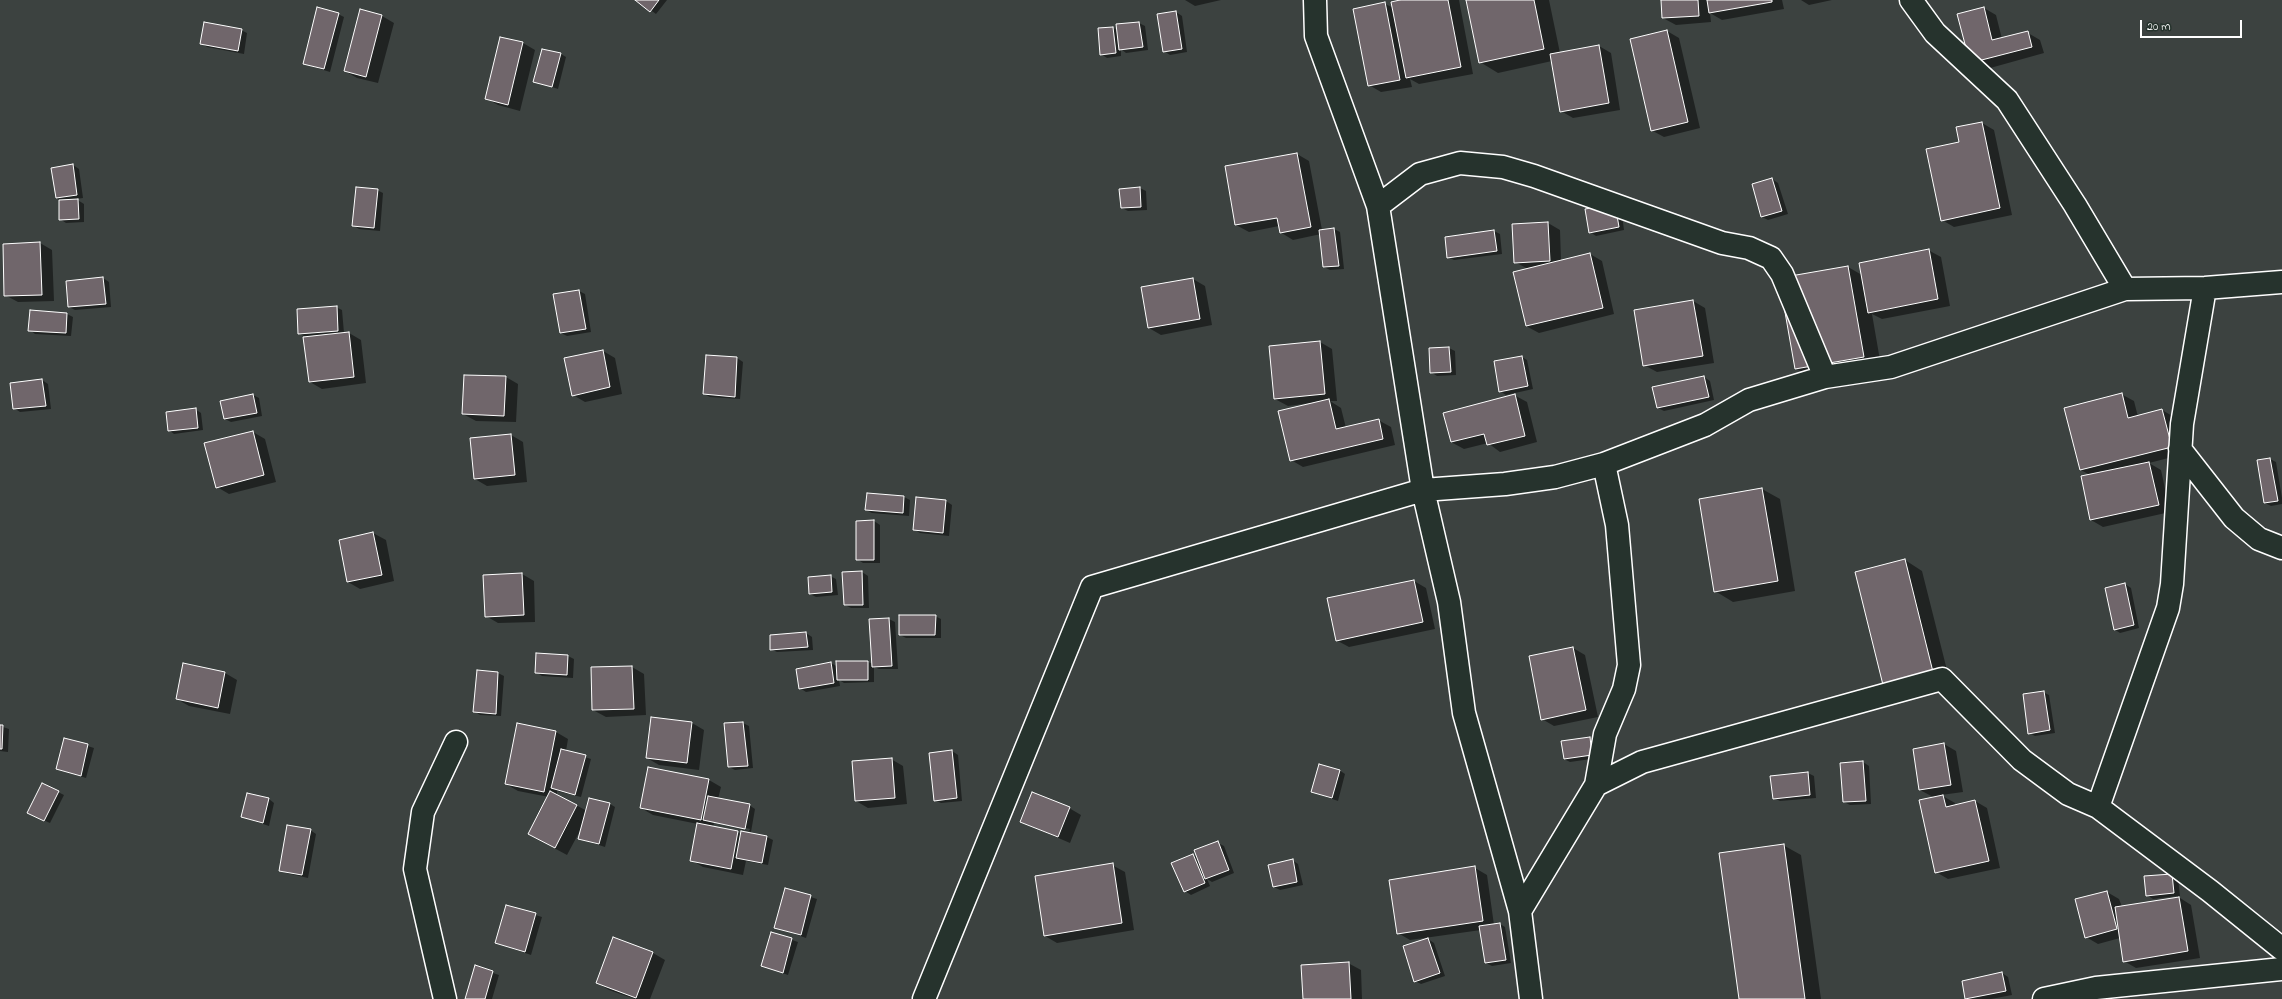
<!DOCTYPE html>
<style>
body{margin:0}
#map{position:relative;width:2282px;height:999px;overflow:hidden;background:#3c4240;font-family:"Indie Flower",sans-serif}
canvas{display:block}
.scale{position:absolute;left:2140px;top:20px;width:102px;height:18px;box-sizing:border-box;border:2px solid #fff;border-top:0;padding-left:5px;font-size:12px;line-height:14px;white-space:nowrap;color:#fff;-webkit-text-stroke:3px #26332d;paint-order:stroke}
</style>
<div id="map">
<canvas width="2282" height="999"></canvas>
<div class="scale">20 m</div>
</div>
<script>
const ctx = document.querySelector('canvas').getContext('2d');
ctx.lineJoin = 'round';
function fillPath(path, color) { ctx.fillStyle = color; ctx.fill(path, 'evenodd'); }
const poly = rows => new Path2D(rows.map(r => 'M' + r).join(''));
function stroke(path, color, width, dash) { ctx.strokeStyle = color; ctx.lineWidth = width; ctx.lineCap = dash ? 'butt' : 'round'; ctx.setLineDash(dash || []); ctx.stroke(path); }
fillPath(poly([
 [637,0,667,0,656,14],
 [1185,0,1221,0,1195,6],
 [1405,0,1459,0,1473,74,1419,84,1410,79,1412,87,1381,92,1369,85,1385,4,1394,8],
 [1467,0,1549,0,1560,53,1599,46,1611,53,1620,110,1573,118,1561,111,1552,61,1498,73,1480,62],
 [1662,0,1782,0,1784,9,1722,20,1710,13,1711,22,1676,25,1663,18],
 [1801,0,1832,0,1809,5],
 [1984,8,1996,15,2002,39,2028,33,2040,40,2044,53,1983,70,1971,62],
 [361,11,382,16,394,23,378,83,357,78,345,71],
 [1176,12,1182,16,1187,52,1170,55,1164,51],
 [338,14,344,17,330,72,304,64],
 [1139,23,1145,26,1148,50,1126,53,1121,49,1121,56,1107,58,1101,54,1113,28,1118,30],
 [241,30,247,33,244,54,207,47,201,43],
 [1667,31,1679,38,1700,128,1664,137,1651,130],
 [501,38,523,43,535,50,520,111,498,105,486,98],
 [561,54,566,57,558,89,534,81],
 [1982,123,1994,130,2012,215,1954,227,1942,220,1960,143],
 [1297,154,1309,161,1322,230,1334,229,1340,232,1344,269,1330,270,1324,267,1321,234,1293,240,1280,232,1279,226,1249,232,1236,225],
 [73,165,79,169,83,198,76,199,84,204,84,222,66,223,60,219,63,201,57,198],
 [1772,179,1778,183,1788,214,1768,220,1762,217,1753,185],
 [1140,188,1146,191,1147,210,1128,211,1122,208],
 [377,190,383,193,380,231,359,229,353,225],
 [1621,208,1624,230,1596,236,1590,232],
 [1548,223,1560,230,1561,261,1590,254,1602,261,1614,314,1539,333,1526,326,1528,269,1515,262],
 [1494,231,1500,234,1502,254,1454,260,1448,257],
 [40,243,52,250,54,301,18,302,5,295],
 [1928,250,1941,257,1950,306,1882,319,1872,314,1881,366,1813,378,1795,368,1781,279,1848,267,1862,275],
 [103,278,109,282,111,307,75,310,69,307],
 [1193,279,1205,286,1212,325,1161,335,1149,328],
 [579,291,585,294,591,332,567,336,561,333,555,295],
 [1693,301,1705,308,1714,363,1657,372,1644,365,1635,311],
 [336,307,342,310,344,333,349,333,361,340,366,383,322,389,310,382,307,338,299,333],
 [67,314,73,317,71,336,35,334,30,330],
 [1320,342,1332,349,1337,401,1330,401,1341,408,1346,428,1378,420,1391,427,1395,445,1303,467,1291,460,1310,403,1288,406,1275,399],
 [1449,348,1455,351,1456,375,1437,376,1431,372,1430,349],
 [603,351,615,358,622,394,585,402,573,395],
 [707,356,737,358,743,362,740,399,710,397,704,394],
 [1522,357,1527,360,1533,389,1506,395,1500,391],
 [506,377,518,384,516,422,476,421,463,414],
 [1704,377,1710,381,1714,400,1664,411,1658,408],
 [42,380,48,384,51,409,20,412,14,408],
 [2121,394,2134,401,2138,417,2162,410,2174,417,2184,454,2149,463,2161,470,2170,512,2103,527,2091,520,2090,475,2081,470,2065,409],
 [253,395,259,398,262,416,231,422,225,419],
 [1514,395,1527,402,1537,442,1500,452,1488,443,1464,449,1451,442],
 [195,409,201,413,203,430,174,434,169,430],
 [253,432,265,439,276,482,229,494,217,487],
 [511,435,523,442,527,482,487,486,475,479],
 [2270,459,2276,462,2282,498,2282,504,2271,506,2265,503],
 [1762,489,1780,499,1795,591,1733,602,1715,591],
 [904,497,910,500,909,516,872,513,866,510],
 [916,498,946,501,952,505,949,536,920,533,914,529],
 [874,521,880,525,880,563,863,563,857,559],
 [373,533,386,540,394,581,360,589,348,582,340,540],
 [1905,560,1922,571,1951,686,1903,699],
 [862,572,868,576,869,608,851,608,845,605,844,573],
 [522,574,534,581,535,622,498,623,486,616],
 [830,576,836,579,838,595,816,597,810,594],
 [1414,581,1426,588,1435,629,1349,647,1336,640],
 [2125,584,2131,588,2139,628,2120,633,2114,629],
 [935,616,941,619,941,638,906,638,900,635],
 [889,619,895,622,898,669,879,669,874,667,874,682,844,683,839,680,840,686,806,692,800,688,831,663,838,667,837,662,868,662,873,664,870,620],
 [806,633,812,637,813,650,777,652,771,649,771,635],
 [1573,648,1585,655,1598,717,1554,726,1542,719],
 [537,654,568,656,574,659,573,678,542,676,536,672],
 [632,667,644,674,646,715,606,717,593,710,592,668],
 [477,671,498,673,504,676,501,716,480,715,474,711],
 [225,673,237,680,230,714,189,706,177,699],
 [2043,692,2049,695,2055,733,2035,736,2029,733],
 [692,723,704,730,699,770,659,765,647,758],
 [743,723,749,726,753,768,735,770,729,767,725,724],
 [0,726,9,729,8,752,0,751],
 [556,732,568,739,566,751,591,759,581,797,557,791,557,795,587,811,610,804,615,807,605,847,580,839,582,827,567,855,541,841,549,797,518,791,506,784],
 [1589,738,1595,741,1598,758,1570,762,1564,759],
 [65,739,94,748,86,778,57,769],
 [1944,744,1956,751,1963,792,1941,795,1955,803,1956,806,1975,801,1987,808,2000,868,1948,879,1936,872,1935,798,1920,790],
 [952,751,958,755,962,801,941,803,935,800],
 [891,759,903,766,907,804,868,808,856,801],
 [1863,762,1869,766,1871,804,1850,805,1844,802],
 [1339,770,1345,774,1338,801,1312,792],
 [1808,773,1814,776,1816,798,1780,801,1774,798,1771,777],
 [709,780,721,787,718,799,749,805,755,809,751,832,714,823,713,827,741,834,767,837,773,840,768,865,746,861,743,875,703,867,691,860,698,824,653,815,641,808],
 [714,821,750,829,749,831,714,823],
 [58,792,64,795,50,823,34,816],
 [269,799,274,803,269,826,242,817],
 [1069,808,1081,815,1070,843,1021,822],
 [310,830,316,834,308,878,286,873,280,870],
 [1218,843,1224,846,1234,873,1212,882,1207,879,1210,886,1191,895,1185,891,1193,855,1198,858],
 [1783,845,1801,855,1821,999,1740,999],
 [1292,860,1298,864,1303,885,1280,890,1274,887],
 [1112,865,1125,872,1134,930,1057,943,1045,936],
 [1475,868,1487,875,1494,925,1500,924,1505,927,1511,963,1492,966,1486,963,1481,930,1410,940,1398,933],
 [2172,875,2178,878,2180,896,2177,896,2191,905,2200,958,2136,968,2124,961,2120,938,2098,944,2086,937,2076,900,2107,892,2119,899,2122,907,2177,898,2177,896,2153,899,2147,895],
 [785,889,817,899,806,938,775,927],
 [506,906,542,917,531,955,496,943],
 [772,933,798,942,788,975,762,966],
 [1428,939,1434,943,1445,976,1421,984,1415,981],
 [653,953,665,960,650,999,635,999,609,990,597,983],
 [1348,963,1361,970,1362,999,1304,999],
 [475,967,499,975,492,999,466,999],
 [2002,973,2008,977,2012,995,1991,999,1966,999,1963,981]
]), '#0007');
const building = poly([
 [635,0,659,0,650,12,635,0],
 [1400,0,1448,0,1461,67,1406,78,1391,2,1400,0],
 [1466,0,1534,0,1544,49,1479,63,1466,0],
 [1661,0,1698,0,1699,16,1662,18,1661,0],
 [1707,0,1772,0,1772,2,1709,13,1707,0],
 [1385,2,1400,80,1368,86,1353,9,1385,2],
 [317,7,339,13,324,69,303,64,317,7],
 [1984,7,1992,40,2028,31,2032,47,1970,63,1957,14,1984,7],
 [360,9,382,15,366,77,344,71,360,9],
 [1176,11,1182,49,1163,52,1157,14,1176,11],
 [204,22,242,29,238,51,200,44,204,22],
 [1139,22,1143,47,1119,50,1116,24,1139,22],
 [1113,27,1116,53,1100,55,1098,28,1113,27],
 [1667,30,1688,122,1651,131,1630,39,1667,30],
 [500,37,523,42,508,105,485,99,500,37],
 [1599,45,1609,103,1560,112,1550,54,1599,45],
 [542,49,561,53,552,87,533,82,542,49],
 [1982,122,2000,208,1941,221,1926,149,1959,142,1956,127,1982,122],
 [1297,153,1311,227,1280,233,1277,218,1235,225,1225,166,1297,153],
 [73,164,77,195,56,198,51,168,73,164],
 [1772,178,1782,211,1761,217,1752,184,1772,178],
 [356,187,378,189,374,228,352,226,356,187],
 [1140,187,1141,207,1121,208,1119,189,1140,187],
 [78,199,79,219,59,220,59,200,78,199],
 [1615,204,1619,227,1589,233,1585,209,1615,204],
 [1548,222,1550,261,1514,263,1512,224,1548,222],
 [1334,228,1339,266,1323,267,1319,230,1334,228],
 [1494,230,1497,251,1447,258,1445,237,1494,230],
 [40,242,42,295,4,296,3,244,40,242],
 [1929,249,1938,299,1868,313,1859,263,1929,249],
 [1590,253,1603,308,1526,326,1513,272,1590,253],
 [1848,266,1864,357,1795,369,1779,278,1848,266],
 [103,277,106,304,68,307,66,281,103,277],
 [1193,278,1200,319,1148,328,1141,287,1193,278],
 [579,290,586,329,560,333,553,294,579,290],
 [1693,300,1703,356,1643,366,1634,310,1693,300],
 [337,306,338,331,298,334,297,309,337,306],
 [30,310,67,313,66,333,28,331,30,310],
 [349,332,354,377,309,382,303,337,349,332],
 [1320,341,1325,394,1274,399,1269,346,1320,341],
 [1449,347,1451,372,1430,373,1429,348,1449,347],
 [603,350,610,387,572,396,564,358,603,350],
 [706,355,737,357,735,397,703,394,706,355],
 [1522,356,1528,386,1499,392,1494,361,1522,356],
 [464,375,506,376,504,416,462,414,464,375],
 [1704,376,1709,397,1657,408,1652,387,1704,376],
 [42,379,46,406,13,409,10,383,42,379],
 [2122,393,2128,418,2162,409,2172,447,2080,470,2064,408,2122,393],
 [253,394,257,413,224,419,220,401,253,394],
 [1515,394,1525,436,1487,445,1484,434,1451,442,1443,413,1515,394],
 [1329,399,1336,429,1379,419,1383,439,1290,461,1278,411,1329,399],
 [196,408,198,428,168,431,166,412,196,408],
 [253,431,264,475,216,488,204,443,253,431],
 [511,434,515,475,474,479,470,438,511,434],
 [2270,458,2278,501,2264,503,2257,460,2270,458],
 [2149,462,2159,505,2090,520,2081,476,2149,462],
 [1762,488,1778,581,1714,592,1699,499,1762,488],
 [867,493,904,496,903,513,865,510,867,493],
 [916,497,946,500,943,533,913,530,916,497],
 [874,520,874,560,856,560,856,521,874,520],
 [373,532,382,575,347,582,339,540,373,532],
 [1905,559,1934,676,1884,689,1855,572,1905,559],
 [862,571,863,605,844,605,842,572,862,571],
 [522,573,524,615,485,617,483,575,522,573],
 [831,575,832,592,809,594,808,577,831,575],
 [1414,580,1423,622,1336,641,1327,598,1414,580],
 [2125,583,2134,625,2114,630,2105,588,2125,583],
 [899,615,936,615,935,635,899,635,899,615],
 [889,618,892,666,872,667,869,619,889,618],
 [806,632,808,647,770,650,770,635,806,632],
 [1573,647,1586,710,1541,720,1529,656,1573,647],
 [536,653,568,655,567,675,535,673,536,653],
 [836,661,868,661,868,680,837,680,836,661],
 [831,662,834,683,799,689,796,669,831,662],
 [183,663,225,672,218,708,176,699,183,663],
 [632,666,634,709,592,710,591,667,632,666],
 [477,670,498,672,496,714,473,712,477,670],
 [2044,691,2050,730,2028,734,2023,694,2044,691],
 [651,717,692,722,687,763,646,758,651,717],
 [743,722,748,766,728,767,724,723,743,722],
 [517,723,556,731,544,792,505,784,517,723],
 [0,725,3,725,2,749,0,749,0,725],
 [1590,737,1592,755,1564,759,1561,741,1590,737],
 [64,738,88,744,81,776,56,769,64,738],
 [1944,743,1951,785,1919,790,1913,749,1944,743],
 [561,749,586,755,575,795,551,788,561,749],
 [952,750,957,798,934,801,929,753,952,750],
 [892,758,895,798,855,801,852,761,892,758],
 [1863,761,1866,801,1843,802,1840,763,1863,761],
 [1319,764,1340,770,1332,798,1311,792,1319,764],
 [648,767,709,779,701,820,640,808,648,767],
 [1808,772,1810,795,1773,799,1770,776,1808,772],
 [42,783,59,791,44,821,27,813,42,783],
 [550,791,577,805,555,848,528,834,550,791],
 [1032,792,1070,807,1058,837,1020,822,1032,792],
 [247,793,269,798,263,823,241,817,247,793],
 [1943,795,1946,807,1975,800,1989,861,1935,873,1919,800,1943,795],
 [708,796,750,804,745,829,703,820,708,796],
 [589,798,610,803,599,844,578,839,589,798],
 [697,823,738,831,731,869,690,861,697,823],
 [287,825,311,829,302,875,279,871,287,825],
 [741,831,767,836,762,863,736,858,741,831],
 [1218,841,1229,870,1205,879,1194,850,1218,841],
 [1784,844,1805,999,1739,999,1719,853,1784,844],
 [1193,854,1205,883,1184,892,1171,863,1193,854],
 [1293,859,1297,882,1273,887,1268,865,1293,859],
 [1113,863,1122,923,1044,936,1035,876,1113,863],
 [1475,866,1483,921,1397,934,1389,880,1475,866],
 [2172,874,2174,893,2146,896,2144,876,2172,874],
 [785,888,811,895,801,935,774,928,785,888],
 [2107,891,2117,929,2085,938,2075,899,2107,891],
 [2179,897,2188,951,2123,962,2115,907,2179,897],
 [506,905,536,913,525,952,495,943,506,905],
 [1500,923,1506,960,1485,963,1479,926,1500,923],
 [771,932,792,938,783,973,761,966,771,932],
 [613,937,653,952,636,998,596,983,613,937],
 [1428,938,1440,973,1414,982,1403,946,1428,938],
 [1349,962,1351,999,1303,999,1301,965,1349,962],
 [475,965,493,971,485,999,465,999,475,965],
 [2002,972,2006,991,1965,999,1962,981,2002,972]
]);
fillPath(building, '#70666b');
stroke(building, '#fff', 1);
const minor = poly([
 [1315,0,1316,36,1378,206,1423,490,1449,602,1464,713,1520,911,1531,999],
 [1911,0,1935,33,2007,100,2075,205,2125,289],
 [1378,206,1420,174,1460,163,1503,167,1534,176,1722,243,1749,248,1771,258,1782,274,1825,377],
 [2205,288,2182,424,2172,584,2168,608,2098,807,2210,891,2282,949],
 [2180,449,2234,518,2259,539,2282,548],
 [1596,785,1605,734,1624,689,1629,665,1617,525,1604,464],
 [1520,911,1596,785,1642,762,1942,679,2022,760,2068,794,2098,807],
 [445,999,415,869,423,812,456,742],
 [924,999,1092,587,1423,490,1505,484,1555,477,1604,464,1705,425,1749,400,1825,377,1891,367,2125,289,2205,288,2282,282],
 [2044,999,2096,988,2282,969]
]);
stroke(minor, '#fff', 25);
stroke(minor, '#26332d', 22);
</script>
